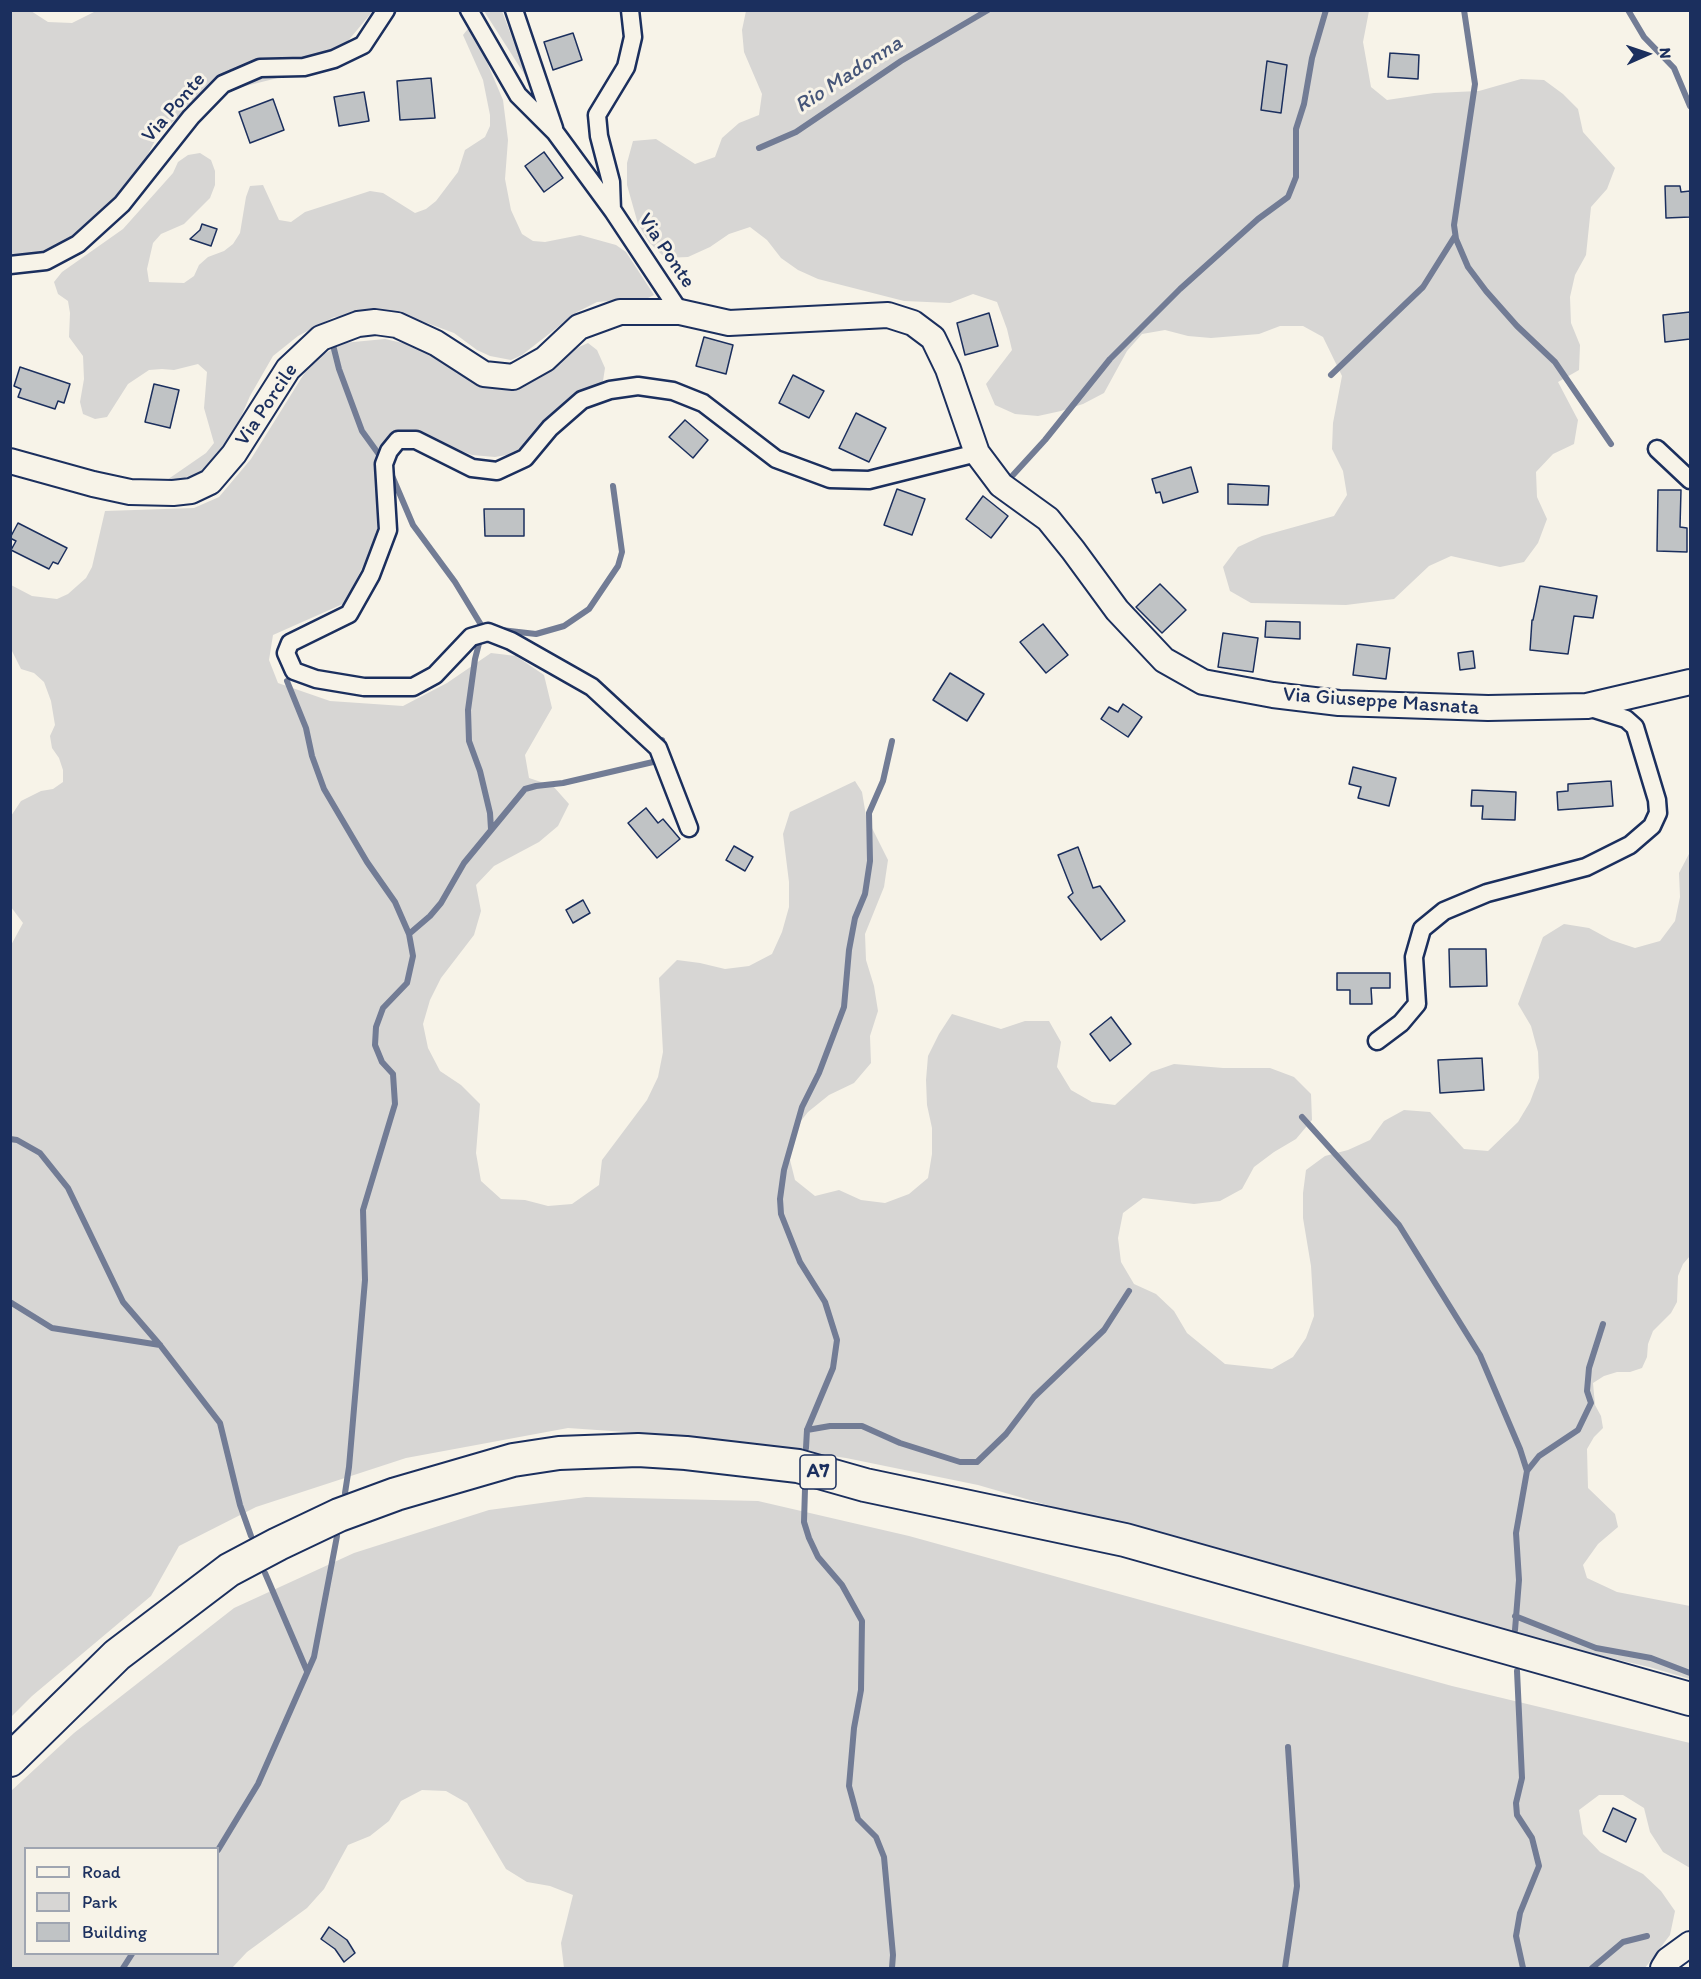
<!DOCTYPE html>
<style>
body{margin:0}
#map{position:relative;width:1701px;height:1979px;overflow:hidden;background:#f7f3e8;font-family:Itim,sans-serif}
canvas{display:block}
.frame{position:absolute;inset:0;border:12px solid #1b2f5e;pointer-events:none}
.legend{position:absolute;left:24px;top:1847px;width:195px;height:108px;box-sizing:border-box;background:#f7f3e8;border:2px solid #9fa5b1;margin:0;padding:8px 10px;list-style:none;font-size:18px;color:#1b2f5e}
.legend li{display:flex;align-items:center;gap:12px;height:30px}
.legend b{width:30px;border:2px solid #9fa5b1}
.north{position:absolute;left:1617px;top:24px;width:60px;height:60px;-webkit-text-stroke:4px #f7f3e8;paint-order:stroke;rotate:87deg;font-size:16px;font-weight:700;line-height:24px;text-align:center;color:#1b2f5e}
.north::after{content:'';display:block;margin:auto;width:21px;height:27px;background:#1b2f5e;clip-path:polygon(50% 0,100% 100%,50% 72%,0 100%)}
</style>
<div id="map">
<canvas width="1701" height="1979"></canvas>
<div class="frame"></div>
<ul class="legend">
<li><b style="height:8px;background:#f7f3e8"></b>Road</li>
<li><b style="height:16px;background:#d7d6d4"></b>Park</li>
<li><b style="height:16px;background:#c0c3c5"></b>Building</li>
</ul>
<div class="north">N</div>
</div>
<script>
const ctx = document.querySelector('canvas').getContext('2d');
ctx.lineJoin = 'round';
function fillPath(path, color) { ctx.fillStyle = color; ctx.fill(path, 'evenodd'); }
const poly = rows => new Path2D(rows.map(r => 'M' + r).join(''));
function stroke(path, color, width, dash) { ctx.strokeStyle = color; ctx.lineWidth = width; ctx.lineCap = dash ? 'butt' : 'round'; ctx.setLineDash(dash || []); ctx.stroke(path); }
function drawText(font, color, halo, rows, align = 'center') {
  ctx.font = font + ' Itim,sans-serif'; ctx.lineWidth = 6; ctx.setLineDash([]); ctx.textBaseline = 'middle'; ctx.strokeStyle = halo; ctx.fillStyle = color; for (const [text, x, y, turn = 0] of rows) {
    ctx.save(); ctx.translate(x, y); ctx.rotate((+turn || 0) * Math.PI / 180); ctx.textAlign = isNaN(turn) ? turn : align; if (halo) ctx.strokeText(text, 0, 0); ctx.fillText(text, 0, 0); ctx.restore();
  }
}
fillPath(poly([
 [98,10,373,11,342,48,306,71,205,96,159,133,135,179,97,221,51,254,11,261,11,11,31,11,48,22,72,23],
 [484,11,502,11,528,80],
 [746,11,1369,11,1363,42,1371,87,1387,100,1434,93,1479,91,1521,79,1544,80,1563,94,1578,109,1583,132,1615,168,1607,189,1591,207,1586,255,1575,275,1570,297,1571,323,1580,345,1579,370,1558,382,1578,420,1574,444,1553,454,1536,472,1537,497,1547,519,1538,543,1524,562,1500,567,1451,556,1429,566,1394,599,1346,605,1251,603,1230,591,1223,567,1238,547,1262,536,1334,516,1347,495,1343,471,1332,449,1333,423,1342,376,1323,337,1303,326,1280,326,1259,334,1211,338,1188,336,1165,330,1142,334,1127,351,1104,393,1083,404,1061,411,1038,416,1015,414,995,405,986,384,1012,350,1007,329,997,302,973,294,950,303,904,301,818,279,798,270,781,258,767,240,750,227,729,234,710,247,688,257,665,258,649,242,638,224,627,185,627,163,633,141,656,139,695,164,715,157,722,138,739,123,759,115,762,94,744,52,742,30],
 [471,25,503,100,508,140,505,179,511,210,522,234,533,241,545,242,580,235,616,245,626,252,654,295,648,298,597,302,577,312,522,355,511,360,490,356,477,350,454,333,424,322,381,314,334,317,298,336,273,356,250,396,227,449,199,477,178,483,164,482,206,453,214,443,204,408,207,372,198,364,174,370,162,369,149,370,128,384,107,417,95,419,83,414,80,402,84,379,83,356,69,337,70,313,68,301,58,294,54,282,62,272,123,229,173,173,178,162,188,155,200,153,211,160,215,171,215,185,210,198,184,224,161,234,153,243,147,269,149,282,184,283,194,276,199,265,208,257,224,251,233,244,240,233,246,197,250,186,263,185,279,220,291,222,305,212,370,191,383,193,415,213,426,209,436,201,458,172,465,150,485,137,490,126,490,115,483,80,463,35],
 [385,339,416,346,502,388,528,383,568,352,588,343,597,350,605,368,603,381,518,453,495,457,472,455,415,433,396,435,383,443,378,463,377,537,345,603,273,635,269,660,278,683,330,701,403,706,447,683,491,653,516,656,544,675,552,708,525,755,529,778,553,786,569,804,558,826,539,842,494,866,476,885,481,911,474,935,441,978,430,1000,423,1024,428,1048,440,1071,461,1085,480,1104,476,1153,481,1181,501,1199,525,1200,548,1206,572,1204,599,1185,602,1160,647,1100,658,1077,663,1052,659,978,677,960,700,963,725,969,749,966,772,954,782,932,789,907,789,882,783,834,790,812,855,781,862,792,866,816,888,860,884,887,865,934,866,960,874,986,878,1011,870,1036,871,1063,854,1083,829,1095,808,1112,792,1132,789,1156,795,1180,815,1196,839,1190,861,1200,885,1203,909,1194,928,1178,932,1154,932,1128,927,1105,926,1080,928,1056,939,1034,952,1014,1001,1029,1025,1021,1049,1021,1061,1042,1057,1067,1071,1090,1092,1102,1115,1105,1151,1072,1174,1064,1223,1068,1270,1068,1294,1077,1311,1094,1312,1120,1296,1139,1274,1152,1254,1167,1242,1189,1220,1201,1194,1204,1143,1198,1123,1213,1118,1238,1121,1262,1134,1284,1156,1294,1174,1311,1187,1333,1225,1364,1272,1369,1293,1357,1306,1338,1314,1316,1311,1266,1303,1218,1303,1193,1306,1170,1325,1156,1348,1150,1370,1140,1384,1121,1404,1110,1430,1112,1464,1149,1488,1151,1518,1122,1530,1102,1539,1078,1538,1052,1531,1026,1518,1004,1543,937,1564,924,1589,928,1611,940,1635,948,1660,941,1675,921,1680,897,1679,873,1690,852,1690,1256,1683,1264,1678,1276,1677,1302,1671,1313,1653,1331,1648,1344,1647,1357,1642,1368,1630,1372,1617,1372,1604,1376,1593,1383,1595,1405,1601,1416,1603,1428,1594,1437,1587,1449,1588,1488,1615,1514,1618,1527,1598,1544,1583,1565,1587,1578,1617,1592,1690,1606,1690,1679,1649,1667,1423,1614,978,1485,846,1458,698,1437,568,1428,406,1458,256,1507,179,1546,151,1596,32,1696,11,1717,10,947,23,923,11,907,11,816,21,801,41,791,53,789,63,782,63,770,59,758,52,748,50,736,55,725,51,701,44,682,34,673,21,669,11,649,11,585,32,596,57,599,68,594,86,578,92,567,105,511,194,508,219,497,251,459,312,361,343,343],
 [586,1497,758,1501,909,1536,1452,1686,1690,1743,1690,1868,1663,1852,1650,1832,1644,1808,1623,1795,1599,1795,1579,1810,1583,1834,1600,1852,1643,1874,1661,1891,1675,1911,1670,1935,1645,1968,564,1968,561,1943,573,1895,550,1886,527,1882,506,1869,467,1803,446,1791,422,1790,401,1801,389,1821,370,1836,348,1845,324,1889,307,1908,247,1952,232,1968,11,1968,11,1791,74,1733,234,1608,354,1553,489,1510],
 [218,1848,218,1954,26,1954,26,1848]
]), '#d7d6d4');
stroke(poly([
 [1464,10,1475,84,1454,225,1456,239,1468,267,1486,291,1517,326,1555,362,1611,444],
 [1628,10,1644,37,1674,68,1690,106],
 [759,148,796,132,901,61,988,10],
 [332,341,339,369,362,431,383,460],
 [1331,375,1423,287,1455,236],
 [390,471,413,525,455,582,483,628,475,659,468,710,469,741,480,771,490,813,491,829],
 [1013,475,1045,440,1110,359,1180,289,1258,219,1288,197,1296,177,1296,129,1304,104,1312,58,1326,10],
 [501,630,536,634,564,626,589,609,618,566,622,552,613,486],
 [287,681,306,728,312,756,324,789,367,862,395,902,409,934,413,956,407,983,383,1008,376,1027,375,1045,382,1062,393,1074,395,1104,363,1210,365,1280,349,1467,345,1493],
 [409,934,430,916,441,903,464,863,525,789,536,786,563,783,653,762,662,740],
 [1302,1117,1399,1225,1480,1355,1520,1449,1527,1471,1516,1533,1519,1580,1515,1630],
 [10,1139,17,1140,40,1153,68,1188,123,1302,160,1345,220,1423,240,1505,251,1536],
 [10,1302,52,1328,160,1345],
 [807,1430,830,1426,862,1426,900,1443,960,1462,977,1462,1006,1434,1034,1397,1104,1330,1129,1291],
 [806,1448,807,1430,833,1368,837,1340,825,1302,800,1262,781,1214,780,1199,784,1170,802,1107,819,1073,844,1007,849,950,855,918,865,894,870,861,869,813,883,781,892,741],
 [1527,1471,1539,1456,1578,1430,1591,1403,1587,1391,1589,1368,1603,1324],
 [805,1489,804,1522,809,1538,818,1557,842,1585,862,1621,861,1690,854,1728,849,1786,858,1819,876,1837,884,1857,893,1955,892,1968],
 [265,1573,307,1671],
 [1515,1616,1596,1648,1651,1658,1690,1673],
 [1517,1671,1522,1778,1516,1803,1517,1815,1532,1838,1539,1866,1520,1913,1516,1936,1523,1968],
 [218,1850,258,1784,314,1657,337,1536],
 [123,1968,132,1954],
 [1285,1968,1297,1886,1288,1747],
 [1592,1968,1623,1942,1647,1936]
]), '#727c95', 6);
const building = poly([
 [573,33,582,60,553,70,544,42,573,33],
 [1390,53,1419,55,1418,79,1388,77,1390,53],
 [1267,61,1287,65,1281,113,1261,110,1267,61],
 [431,78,435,118,400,120,397,81,431,78],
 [364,92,369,121,339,126,334,97,364,92],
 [273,99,284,130,250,143,239,112,273,99],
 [544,152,563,178,544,192,525,166,544,152],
 [1665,186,1680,186,1681,192,1690,191,1690,217,1666,218,1665,186],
 [202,224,217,229,211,246,190,239,200,230,202,224],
 [1690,312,1690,339,1665,342,1663,315,1690,312],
 [989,313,998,346,965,355,957,323,989,313],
 [704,337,733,345,726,374,696,366,704,337],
 [20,367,70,384,64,403,58,401,55,409,18,397,21,389,14,386,20,367],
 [793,375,824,391,809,418,779,403,793,375],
 [154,384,179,390,170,428,145,422,154,384],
 [856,413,886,428,869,462,839,448,856,413],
 [685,420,708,440,693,458,669,437,685,420],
 [1191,467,1198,492,1163,503,1160,492,1156,493,1152,479,1191,467],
 [1228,484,1269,486,1268,505,1228,504,1228,484],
 [897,489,925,499,912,535,884,525,897,489],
 [1658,490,1681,490,1680,527,1687,528,1687,552,1657,551,1658,490],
 [983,496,1008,516,991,538,966,519,983,496],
 [484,509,524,509,524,536,485,536,484,509],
 [18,523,67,548,58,564,53,562,49,569,11,550,16,541,10,538,18,523],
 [1160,584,1186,610,1162,633,1136,607,1160,584],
 [1540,586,1597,596,1593,618,1574,616,1568,654,1530,650,1532,620,1533,620,1540,586],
 [1266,621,1300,622,1300,639,1265,637,1266,621],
 [1043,624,1068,655,1046,673,1020,642,1043,624],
 [1223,633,1258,638,1253,672,1218,667,1223,633],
 [1357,644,1390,648,1386,679,1353,675,1357,644],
 [1473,651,1475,668,1460,670,1458,653,1473,651],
 [950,673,984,694,967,721,933,700,950,673],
 [1123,704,1142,717,1128,737,1101,719,1109,707,1118,712,1123,704],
 [1353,767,1396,778,1389,806,1358,798,1361,787,1349,784,1353,767],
 [1611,781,1613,806,1558,810,1557,792,1568,791,1568,784,1611,781],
 [1472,790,1516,792,1515,820,1482,819,1483,806,1471,806,1472,790],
 [646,808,658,823,663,819,680,839,657,858,628,823,646,808],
 [734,846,753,857,745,871,726,860,734,846],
 [1078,847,1093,888,1100,886,1125,921,1101,940,1068,897,1073,893,1058,855,1078,847],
 [583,900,590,913,573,923,566,910,583,900],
 [1449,949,1486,949,1487,986,1450,987,1449,949],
 [1337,973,1390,973,1390,988,1371,988,1372,1004,1350,1004,1350,990,1337,990,1337,973],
 [1111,1017,1131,1044,1110,1061,1090,1034,1111,1017],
 [1482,1058,1484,1090,1440,1093,1438,1060,1482,1058],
 [1613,1808,1636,1819,1626,1842,1603,1831,1613,1808],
 [329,1927,347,1940,355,1953,344,1962,335,1949,321,1939,329,1927]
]);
fillPath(building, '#c0c3c5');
stroke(building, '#1b2f5e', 1.5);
const street = poly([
 [469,10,518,95,555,132,613,211,680,312],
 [514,10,554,128],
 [612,210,611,182,599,136,597,115,626,67,633,37,630,10],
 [10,265,46,261,78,244,122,204,191,117,223,84,260,68,304,67,334,59,363,45,386,10],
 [1657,449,1690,480],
 [689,828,658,748,592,687,511,641,488,632,471,637,435,675,413,687,364,687,316,679,294,671,286,653,290,643,349,614,371,575,388,530,384,464,389,451,398,440,416,440,472,468,497,471,525,458,550,428,582,400,610,390,638,386,673,391,703,403,776,459,830,479,869,480,977,453],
 [1377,1041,1401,1023,1417,1004,1414,957,1422,929,1444,911,1487,893,1586,867,1630,845,1652,826,1658,813,1657,800,1635,727,1626,719,1588,707]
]);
const secondary = poly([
 [10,461,93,484,130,492,173,493,191,491,210,482,234,454,288,369,321,338,358,324,375,322,397,325,436,343,484,374,513,377,545,359,579,327,620,312,680,312,729,323,888,315,913,323,933,338,948,369,977,453,1001,485,1048,519,1073,550,1117,610,1164,660,1203,682,1273,695,1339,703,1488,708,1587,706,1690,682],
 [1663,1968,1668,1960,1690,1944]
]);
const highway = poly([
 [10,1760,117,1655,229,1570,278,1544,339,1515,396,1494,513,1460,559,1453,638,1450,686,1453,798,1466,865,1485,1125,1540,1690,1699]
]);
stroke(street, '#1b2f5e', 21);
stroke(secondary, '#1b2f5e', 28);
stroke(highway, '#1b2f5e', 36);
stroke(street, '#f7f3e8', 16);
stroke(secondary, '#f7f3e8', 24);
stroke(highway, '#f7f3e8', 32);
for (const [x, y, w] of [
 [818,1472,36]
]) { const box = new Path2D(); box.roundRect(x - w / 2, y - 17, w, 34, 4.5); ctx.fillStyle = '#f7f3e8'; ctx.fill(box); stroke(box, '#1b2f5e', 1.5); }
drawText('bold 20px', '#1b2f5e', null, [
 ["A7",818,1472]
]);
drawText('21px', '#1b2f5e', '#f7f3e8', [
 ["Via Ponte",174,108,-49],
 ["Via Ponte",666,251,56],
 ["Via Porcile",267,405,-56],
 ["Via Giuseppe Masnata",1381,702,4]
]);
drawText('italic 22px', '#465679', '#f7f3e8', [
 ["Rio Madonna",849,75,-33]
]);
</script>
